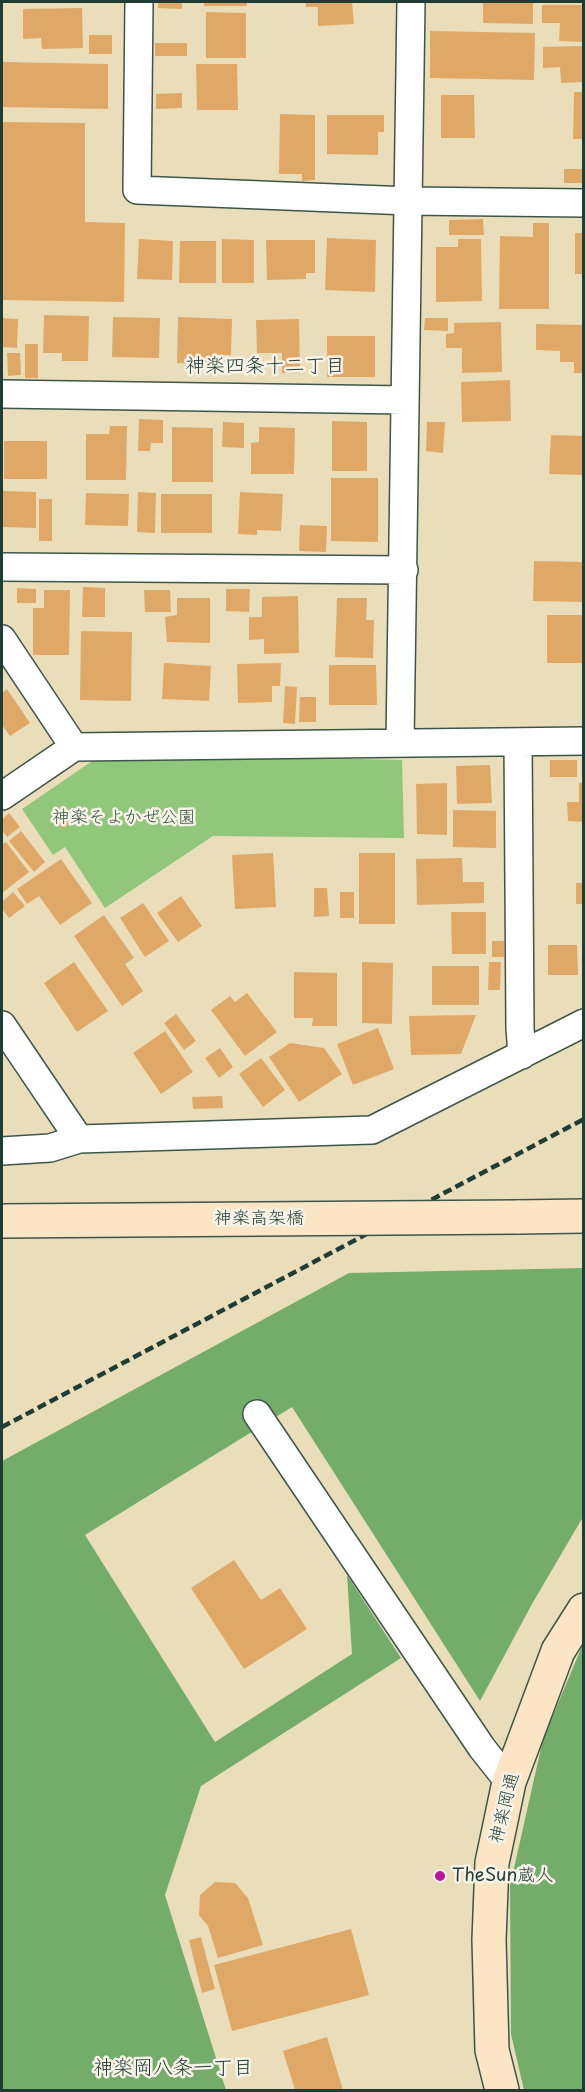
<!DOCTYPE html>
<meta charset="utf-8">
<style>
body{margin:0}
#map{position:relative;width:585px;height:2092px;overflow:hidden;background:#eadeba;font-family:"Playpen Sans",sans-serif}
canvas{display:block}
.frame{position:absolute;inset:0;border:3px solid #1f3d34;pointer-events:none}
</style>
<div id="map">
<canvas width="585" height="2092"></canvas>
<div class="frame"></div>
</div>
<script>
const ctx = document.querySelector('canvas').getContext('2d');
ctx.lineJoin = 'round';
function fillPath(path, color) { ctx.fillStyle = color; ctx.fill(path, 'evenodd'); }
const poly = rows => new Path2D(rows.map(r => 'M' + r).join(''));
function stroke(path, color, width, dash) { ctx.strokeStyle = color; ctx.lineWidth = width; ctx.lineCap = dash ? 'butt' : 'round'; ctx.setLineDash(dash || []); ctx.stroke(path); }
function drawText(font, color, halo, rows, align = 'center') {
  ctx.font = font + ' "Playpen Sans","Klee One",sans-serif'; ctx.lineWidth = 5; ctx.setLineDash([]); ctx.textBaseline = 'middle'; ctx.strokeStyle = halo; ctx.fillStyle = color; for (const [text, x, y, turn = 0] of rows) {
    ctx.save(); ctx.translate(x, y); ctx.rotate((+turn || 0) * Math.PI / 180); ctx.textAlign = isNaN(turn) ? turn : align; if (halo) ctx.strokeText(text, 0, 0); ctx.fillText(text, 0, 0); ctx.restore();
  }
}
fillPath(poly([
 [104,753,402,760,404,838,213,836,105,908,65,847,53,855,22,809]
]), '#90c77a');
fillPath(poly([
 [583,1268,583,1517,532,1604,480,1701,292,1407,85,1535,215,1742,352,1654,347,1575,401,1658,201,1786,165,1895,226,2090,2,2090,2,1461,349,1273],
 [583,1644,583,2090,524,2090,511,2034,510,1886,543,1739]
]), '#74ac6a');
fillPath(poly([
 [158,2,182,2,182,9,158,8],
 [204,2,247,2,247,6,204,6],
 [306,2,352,2,354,24,318,26,318,7,306,7],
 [483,2,533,2,533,24,483,23],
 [542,5,584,5,584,42,559,41,560,23,542,23],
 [82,8,83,48,42,49,41,38,23,39,23,9],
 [206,12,246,13,246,58,206,58],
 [430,31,535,33,534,80,430,78],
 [89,35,112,35,112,54,89,54],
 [155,43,187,43,187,56,155,56],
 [584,46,584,82,561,83,560,67,543,68,543,47],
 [2,62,108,64,108,109,2,107],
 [196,64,237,64,238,110,197,110],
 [574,92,584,92,584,139,573,139],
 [182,93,182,108,156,109,156,94],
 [441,95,474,95,475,138,441,138],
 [280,114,315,115,315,180,302,181,302,174,279,174],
 [327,115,384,115,384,132,378,132,378,155,327,154],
 [2,122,85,123,85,222,125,223,124,302,2,300],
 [564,169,584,169,584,183,564,183],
 [483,219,484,235,449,235,449,220],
 [533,223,549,223,549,309,499,309,500,236,533,237],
 [575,233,584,233,584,274,575,274],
 [327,238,376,240,375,292,325,290],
 [139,239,173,241,172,280,137,279],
 [222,239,254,240,254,283,222,283],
 [458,239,481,239,482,301,436,302,436,247,458,247],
 [266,240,315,240,315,273,306,273,306,279,267,280],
 [180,241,216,241,216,283,179,283],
 [44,315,89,316,88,361,62,361,62,353,43,353],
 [113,317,160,318,159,358,112,357],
 [178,317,232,319,231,355,215,355,215,364,177,363],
 [2,318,18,319,17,348,2,347],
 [425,318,448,318,448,331,424,330],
 [299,319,300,373,282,373,282,353,257,353,256,320],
 [501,322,502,372,462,373,462,348,446,348,446,334,454,333,454,323],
 [536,324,584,325,584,373,574,373,574,362,560,362,560,351,536,350],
 [327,336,375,336,375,377,327,377],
 [25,344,38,344,38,378,25,378],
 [7,353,20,353,21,375,8,376],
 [510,380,511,421,462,422,461,382],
 [139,419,163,420,163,443,151,443,150,451,138,451],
 [332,421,367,422,367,471,332,471],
 [223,422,244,423,244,448,222,447],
 [427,422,445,422,443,453,426,451],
 [110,426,127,426,126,480,86,480,86,434,109,434],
 [172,427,213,428,213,482,172,482],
 [259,427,295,428,294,474,251,474,251,443,259,442],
 [551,435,584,436,584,475,549,474],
 [4,441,47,441,47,479,4,479],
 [331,478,378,478,378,542,331,541],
 [2,491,36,492,36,528,2,527],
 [138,492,156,493,155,533,137,532],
 [240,492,283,494,281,531,257,530,257,535,238,534],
 [86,493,129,494,128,526,85,525],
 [161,494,212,494,212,533,161,533],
 [39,499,52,499,52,541,39,541],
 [300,525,327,526,326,552,299,551],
 [534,561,583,562,584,602,533,601],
 [83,587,105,588,105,617,82,617],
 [17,588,36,589,36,603,17,603],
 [226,589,250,589,249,612,226,611],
 [44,590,70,590,69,655,33,655,33,608,44,608],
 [144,590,170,590,171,612,145,612],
 [298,596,299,653,264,654,264,639,249,640,249,617,262,617,262,597],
 [177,598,210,598,210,643,167,642,165,617,177,615],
 [337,598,367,598,366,620,374,620,373,658,335,657],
 [547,615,584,615,584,663,547,663],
 [81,631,132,632,131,701,80,700],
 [164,663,211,666,209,701,162,699],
 [281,663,280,686,272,686,272,702,238,703,237,664],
 [329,665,376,665,377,705,329,705],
 [285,686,297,687,295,724,283,723],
 [7,689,30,723,10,736,2,725,2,693],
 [300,697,316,697,316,722,299,722],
 [550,760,577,760,577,777,550,777],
 [490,765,492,803,457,804,456,766],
 [447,783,447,835,417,834,416,784],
 [579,783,584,783,584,822,568,821,567,802,579,802],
 [453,810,496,811,496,848,453,847],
 [64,812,72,822,63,829,55,819],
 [9,813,20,827,7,837,2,830,2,820],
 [21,831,45,862,34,872,9,841],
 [6,842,29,872,2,893,2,845],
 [273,853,276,907,235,909,232,855],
 [359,853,395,853,395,924,359,924],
 [462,858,463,882,484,882,484,903,417,905,416,859],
 [61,859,92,903,60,925,39,896,27,904,17,889],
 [576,883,584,883,584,904,576,904],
 [314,888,327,888,329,916,314,917],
 [13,892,25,906,9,918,2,909,2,902],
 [340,892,354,892,354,918,340,918],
 [181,896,202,926,178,942,157,913],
 [143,903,169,941,145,957,120,918],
 [451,912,486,912,486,954,452,954],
 [104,915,134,958,125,964,143,991,122,1006,74,936],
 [492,941,504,941,504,957,492,957],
 [548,945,577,945,578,975,548,975],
 [74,962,108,1011,77,1032,44,983],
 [362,962,393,963,392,1024,362,1023],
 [489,962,501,962,500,990,488,990],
 [432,966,479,966,479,1005,432,1005],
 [294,972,337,973,337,1026,312,1026,313,1018,294,1018],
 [247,993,277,1032,245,1056,211,1010,230,996,235,1002],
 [176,1014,196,1041,184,1050,164,1023],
 [476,1015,461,1054,411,1055,409,1016],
 [378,1028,394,1069,353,1085,337,1044],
 [165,1031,193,1072,161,1094,133,1053],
 [290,1043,324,1048,342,1074,299,1102,269,1057],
 [220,1048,233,1067,219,1078,205,1058],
 [261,1058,285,1090,263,1107,239,1074],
 [222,1096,223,1108,193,1109,192,1097],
 [234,1560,261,1600,280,1588,307,1629,244,1669,191,1588],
 [215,1882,235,1883,248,1898,263,1945,218,1958,208,1926,199,1915,200,1895],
 [351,1929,369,1995,232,2031,214,1965],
 [201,1937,215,1989,202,1993,189,1940],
 [327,2037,343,2090,295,2090,283,2051]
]), '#e0a867');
const street = poly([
 [139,2,137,190,409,201,584,203],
 [2,394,405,400],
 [2,567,404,570],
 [2,639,74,747],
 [400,742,411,2],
 [518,742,520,1028,522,1055],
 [2,796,74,747,584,741],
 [2,1025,79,1139],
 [2,1151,50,1148,79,1139,372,1130,584,1023],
 [257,1414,482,1748,509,1782]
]);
const secondary = poly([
 [517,1217,584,1216],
 [502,2090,492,2050,489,1940,492,1863,509,1782,558,1651,584,1610]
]);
stroke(street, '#3d5548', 30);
stroke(secondary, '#3d5548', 36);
stroke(street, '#fff', 27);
stroke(secondary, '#fce5c4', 33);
stroke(poly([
 [2,1427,584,1119]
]), '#1f3d34', 4.5, [9, 4.5]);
const secondaryBridge = poly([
 [2,1221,517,1217]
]);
stroke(secondaryBridge, '#3d5548', 36, []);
stroke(secondaryBridge, '#fce5c4', 33);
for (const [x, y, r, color] of [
 [440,1876,6,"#b5179e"]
]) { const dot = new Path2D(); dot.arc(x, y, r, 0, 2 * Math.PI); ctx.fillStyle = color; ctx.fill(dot); stroke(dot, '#f7f3e8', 2); }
drawText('18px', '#365942', '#f7f3e8', [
 ["神楽そよかぜ公園",124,818]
]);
drawText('18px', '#1f3d34', '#f7f3e8', [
 ["神楽高架橋",259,1219],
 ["神楽岡通",505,1808,-76]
]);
drawText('18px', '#1f3d34', '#f7f3e8', [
 ["TheSun蔵人",452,1876]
], 'left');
drawText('20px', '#1f3d34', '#f7f3e8', [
 ["神楽四条十二丁目",265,366],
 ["神楽岡八条一丁目",173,2068]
]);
</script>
